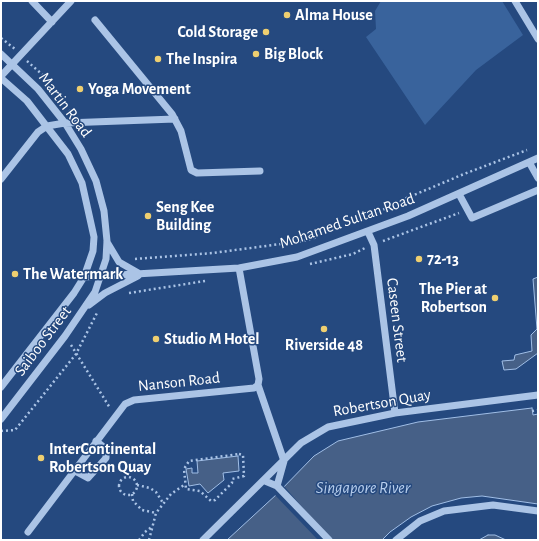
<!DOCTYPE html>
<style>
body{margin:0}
#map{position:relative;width:539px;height:541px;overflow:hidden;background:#25497f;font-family:"Alegreya Sans",sans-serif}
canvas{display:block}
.frame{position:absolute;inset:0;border:2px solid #fff;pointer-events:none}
</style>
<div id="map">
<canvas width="539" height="541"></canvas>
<div class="frame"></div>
</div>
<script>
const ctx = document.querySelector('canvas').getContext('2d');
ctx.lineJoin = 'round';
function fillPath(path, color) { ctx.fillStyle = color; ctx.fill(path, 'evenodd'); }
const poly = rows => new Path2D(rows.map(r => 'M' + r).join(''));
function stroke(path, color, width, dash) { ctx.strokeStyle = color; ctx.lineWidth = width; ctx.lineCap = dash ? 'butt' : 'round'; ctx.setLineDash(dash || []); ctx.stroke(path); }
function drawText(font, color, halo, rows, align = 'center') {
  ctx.font = font + ' "Alegreya Sans",sans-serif'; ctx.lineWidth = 3; ctx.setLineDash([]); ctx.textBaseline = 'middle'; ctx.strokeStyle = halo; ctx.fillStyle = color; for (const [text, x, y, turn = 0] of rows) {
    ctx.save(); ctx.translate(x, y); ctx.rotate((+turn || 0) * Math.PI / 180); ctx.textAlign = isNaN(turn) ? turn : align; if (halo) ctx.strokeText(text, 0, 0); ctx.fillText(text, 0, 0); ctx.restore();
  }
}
fillPath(poly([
 [381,1,502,1,523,35,476,70,425,125,366,37,376,29,375,11]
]), '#39639c');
const water = poly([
 [538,277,538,353,516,369,504,370,502,361,514,360,515,355,532,351,531,335,537,329,533,279,538,277],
 [532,408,533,415,538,414,538,504,482,496,461,498,432,506,411,517,390,532,382,540,227,540,277,494,314,456,338,441,418,422,532,408],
 [238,456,239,471,223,473,224,480,208,493,200,484,189,486,186,469,192,468,192,473,198,473,197,461,238,456],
 [488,535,495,535,506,540,479,540,488,535]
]);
fillPath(water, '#466087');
stroke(water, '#a0bee6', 1);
fillPath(poly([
 [283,485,331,540,318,540,274,494]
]), '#25497f');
stroke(poly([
 [1,38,15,49],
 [27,61,45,77,72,113],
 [361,221,402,200,464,174,527,150],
 [383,241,459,213],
 [135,259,213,253,303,241,317,237],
 [310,264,353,254,365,248],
 [129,293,205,281],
 [71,345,110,408],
 [532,411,538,410],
 [1,431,15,430,76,354,98,311],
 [239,454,243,455,244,476,232,479,232,483,215,500,211,501,200,491,186,489,184,469,189,461,239,454],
 '119 486a9 9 0 1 1 18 0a9 9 0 1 1-18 0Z',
 [137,485,150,488,156,492,163,503],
 [132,494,133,501,142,510,156,513],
 [139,540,145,532,153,526],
 [149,540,156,513,171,494,184,485]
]), '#abc4e6', 2.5, [2, 3]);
stroke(poly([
 [32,1,52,22],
 [515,1,538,39],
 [95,20,172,114,181,131,191,170,197,173,260,171],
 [1,54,38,89,65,123,81,149,96,181,104,211,107,241,106,259,95,292,65,336,1,419],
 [1,76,71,1],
 [1,78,27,101,68,154,82,183,94,237,93,251,84,277,74,293,1,387],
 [529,162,538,178],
 [1,179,38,132,47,126,65,123,175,119],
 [459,194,472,218,538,190],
 [368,232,374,245,395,413],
 [107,242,119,262,140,274],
 [239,268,259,379,258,385,284,461,277,486],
 [84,277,239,268,297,257,408,216,538,158],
 [89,305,105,293,138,276],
 [75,471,88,478,106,458,106,449,96,441],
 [265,481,277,486,329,540],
 [28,532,125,404,134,400,254,388,258,385],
 [203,540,301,443,328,427,395,413,538,395],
 [396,540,420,521,444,511,493,505,538,511]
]), '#abc4e6', 7);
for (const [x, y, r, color] of [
 [287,15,4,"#efcf70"],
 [266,32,4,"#efcf70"],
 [256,54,4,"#efcf70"],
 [158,59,4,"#efcf70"],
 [80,89,4,"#efcf70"],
 [148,216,4,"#efcf70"],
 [419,259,4,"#efcf70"],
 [15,274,4,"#efcf70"],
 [495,298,4,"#efcf70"],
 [324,329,4,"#efcf70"],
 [156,339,4,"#efcf70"],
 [41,458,4,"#efcf70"]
]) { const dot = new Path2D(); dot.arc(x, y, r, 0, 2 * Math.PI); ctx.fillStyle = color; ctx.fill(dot); stroke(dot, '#25497f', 1.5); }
drawText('bold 16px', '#fff', '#25497f', [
 ["Alma House",295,15],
 ["Cold Storage",258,32,"right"],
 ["Big Block",264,54],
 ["The Inspira",166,59],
 ["Yoga Movement",88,89],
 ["Seng Kee",156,207],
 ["Building",156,225],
 ["72-13",427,259],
 ["The Watermark",23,274],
 ["The Pier at",487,289,"right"],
 ["Robertson",487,307,"right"],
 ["Studio M Hotel",164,339],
 ["Riverside 48",324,345,"center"],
 ["InterContinental",49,449],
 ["Robertson Quay",49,467]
], 'left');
drawText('16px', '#fff', '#25497f', [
 ["Martin Road",65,105,53],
 ["Mohamed Sultan Road",347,221,-19],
 ["Caseen Street",397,320,83],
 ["Saiboo Street",43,341,-53],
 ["Nanson Road",179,382,-6],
 ["Robertson Quay",382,403,-10]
]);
drawText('italic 17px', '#b7ceed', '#25497f', [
 ["Singapore River",363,488]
]);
</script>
